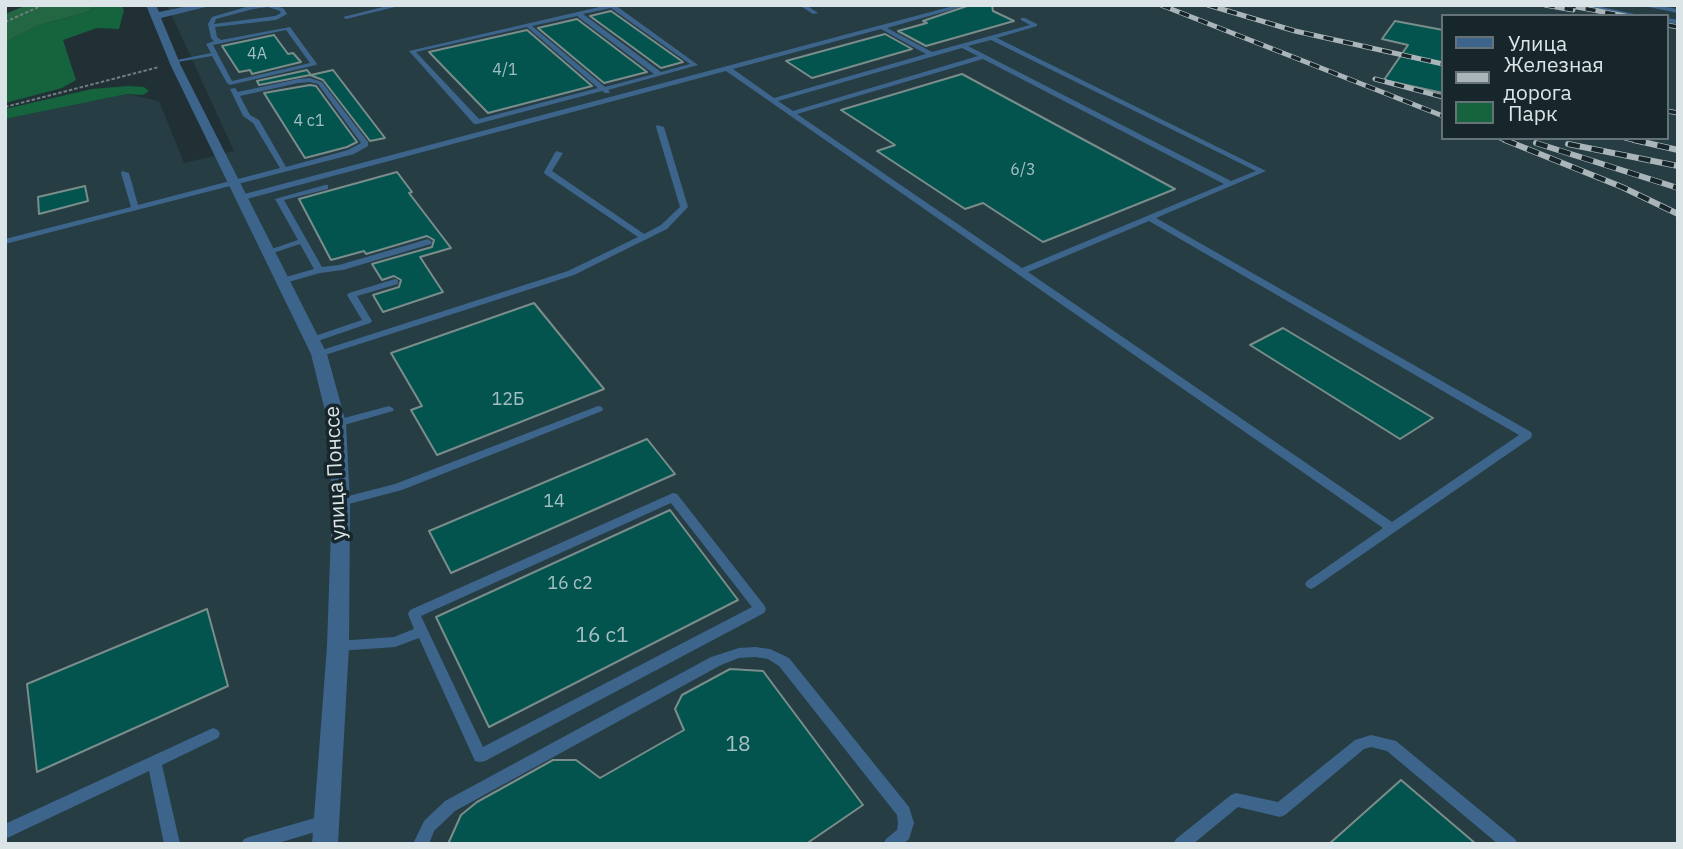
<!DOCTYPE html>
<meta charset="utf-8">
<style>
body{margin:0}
#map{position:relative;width:1683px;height:849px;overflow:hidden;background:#203035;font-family:"IBM Plex Sans",sans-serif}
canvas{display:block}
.frame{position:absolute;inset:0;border:7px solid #dbe5e8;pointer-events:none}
.legend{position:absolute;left:1441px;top:14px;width:228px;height:126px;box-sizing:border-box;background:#17262b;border:2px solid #657277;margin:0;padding:9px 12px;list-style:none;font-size:21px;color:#dbe5e8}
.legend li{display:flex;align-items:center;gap:14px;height:35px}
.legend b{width:35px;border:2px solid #657277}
</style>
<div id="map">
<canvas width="1683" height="849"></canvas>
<div class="frame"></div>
<ul class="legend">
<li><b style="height:9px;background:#3d658c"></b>Улица</li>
<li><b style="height:9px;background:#aab5b9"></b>Железная дорога</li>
<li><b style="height:19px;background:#15643d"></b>Парк</li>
</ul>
</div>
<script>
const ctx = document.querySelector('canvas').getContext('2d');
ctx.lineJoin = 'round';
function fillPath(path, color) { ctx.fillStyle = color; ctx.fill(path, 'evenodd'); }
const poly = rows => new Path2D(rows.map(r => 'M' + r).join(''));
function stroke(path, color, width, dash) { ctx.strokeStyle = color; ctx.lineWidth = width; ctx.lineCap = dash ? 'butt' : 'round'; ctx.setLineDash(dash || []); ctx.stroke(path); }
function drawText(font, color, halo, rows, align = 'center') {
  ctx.font = font + ' "IBM Plex Sans",sans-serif'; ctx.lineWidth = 7; ctx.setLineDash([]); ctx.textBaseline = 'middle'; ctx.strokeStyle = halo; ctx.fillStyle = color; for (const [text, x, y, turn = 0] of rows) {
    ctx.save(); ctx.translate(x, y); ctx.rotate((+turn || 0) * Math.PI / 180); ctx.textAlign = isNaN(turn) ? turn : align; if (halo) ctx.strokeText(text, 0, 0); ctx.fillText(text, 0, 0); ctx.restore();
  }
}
fillPath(poly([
 [167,5,1678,5,1678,844,5,844,5,119,127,94,159,101,184,163,234,151],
 [1443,16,1667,16,1667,138,1443,138]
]), '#263d44');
fillPath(poly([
 [94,5,121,5,124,10,119,29,97,28,63,40,76,80,62,88,5,103,5,45,11,39,39,25,77,15,89,11],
 [128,86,144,87,149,91,143,95,127,94,5,119,5,109,92,89]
]), '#15643d');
fillPath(poly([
 [27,5,94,5,89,11,77,15,39,25,11,39,5,45,5,14]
]), '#226642');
const building = poly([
 [970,5,992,5,993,11,1014,21,926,46,898,31,927,23,923,21,970,5],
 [611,11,683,62,661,68,590,16,611,11],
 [577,19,647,72,604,83,538,28,577,19],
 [1395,21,1443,30,1443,93,1384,80,1408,45,1382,39,1395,21],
 [527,30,592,86,488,113,429,52,527,30],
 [885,34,912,49,812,78,786,61,885,34],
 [274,35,288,54,293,53,301,62,252,74,250,70,239,72,222,46,274,35],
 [307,70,311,75,333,70,385,138,370,141,323,80,310,75,259,85,257,81,307,70],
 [962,74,1175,189,1043,242,983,203,965,209,877,151,895,145,841,110,962,74],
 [310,85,316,86,357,142,347,147,305,158,264,93,310,85],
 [397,172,412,192,409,193,451,248,420,257,443,292,383,312,373,295,399,287,401,280,394,276,382,280,372,264,432,247,434,240,427,236,366,254,364,251,331,260,299,199,397,172],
 [85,186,88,201,39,214,38,197,85,186],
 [534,303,604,389,437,455,411,410,422,406,391,353,534,303],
 [1283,328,1433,418,1400,439,1250,345,1283,328],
 [647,439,675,474,451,573,429,531,647,439],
 [670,510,738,600,489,727,436,617,670,510],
 [207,609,228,686,37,772,27,684,207,609],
 [730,669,763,671,863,805,806,844,448,844,461,815,477,802,553,760,576,760,600,778,684,730,675,709,682,695,730,669],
 [1401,780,1476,844,1329,844,1401,780]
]);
fillPath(building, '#03534e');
stroke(building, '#7a8d8b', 2);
stroke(poly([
 [5,22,43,5],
 [5,107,159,67]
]), '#6f7d81', 2, [3.5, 2]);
fillPath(poly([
 [253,5,275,5,284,9,287,14,276,20,215,27,217,37,221,40,290,27,317,64,316,65,230,85,227,83,212,56,172,63,172,61,211,53,206,44,214,41,211,38,208,24,212,17,253,5],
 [268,7,280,11,281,13,275,16,214,24,216,19,253,9,268,7],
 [286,30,310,63,232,81,213,45,286,30],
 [391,5,403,5,346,19,343,17,391,5],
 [608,5,615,5,698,65,608,90,610,92,609,93,605,93,602,91,477,124,474,124,409,51,608,5],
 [611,8,690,64,661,72,583,14,611,8],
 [577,16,654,74,605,87,532,26,577,16],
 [527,27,598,88,479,119,416,52,527,27],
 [799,5,806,5,818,13,813,14,799,5],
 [957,5,968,5,887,28,932,52,1030,25,1021,20,1021,18,1025,18,1037,24,1037,26,997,38,1266,171,1156,218,1531,432,1532,435,1531,438,1315,587,1311,589,1307,587,1305,584,1307,581,1383,528,726,71,243,200,237,200,236,198,237,196,957,5],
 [881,29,926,54,774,98,733,69,881,29],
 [991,40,1256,171,1231,181,968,46,991,40],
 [962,48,978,56,793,111,778,101,962,48],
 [983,59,1224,184,1022,268,797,114,983,59],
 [1149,221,1519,435,1392,522,1028,272,1149,221],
 [1578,5,1592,5,1644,16,1630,16,1578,5],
 [1639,5,1654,5,1678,9,1678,13,1639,5],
 [1667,18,1678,20,1678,24,1667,22,1667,18],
 [310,78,322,82,368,142,368,146,354,154,5,244,5,239,131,207,121,173,122,171,129,173,138,205,280,168,253,123,243,116,230,89,235,88,238,92,298,79,310,78],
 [310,82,318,84,361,143,348,150,286,167,259,120,250,115,240,96,298,83,310,82],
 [657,125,664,127,688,207,667,229,574,275,322,356,316,356,314,354,316,352,568,271,638,237,545,174,544,172,556,151,563,153,552,171,644,234,661,225,680,207,656,127,657,125],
 [325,185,328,185,328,189,284,200,322,267,339,265,428,239,432,242,431,244,343,270,320,273,285,283,279,283,279,279,314,269,300,244,267,255,263,252,298,240,275,199,325,185],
 [395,279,398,280,398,284,357,296,372,321,370,323,315,342,309,342,307,340,309,338,362,320,347,295,349,293,395,279],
 [389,406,394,409,393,411,337,427,332,423,333,421,389,406],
 [598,406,602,407,603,409,602,411,402,490,341,506,337,505,335,502,337,499,395,484,598,406],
 [673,493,677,494,764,605,766,609,764,613,485,761,480,762,475,761,419,638,395,647,338,651,333,650,331,646,333,642,338,641,394,637,414,629,408,614,410,610,673,493],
 [671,503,752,607,483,747,421,616,671,503],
 [755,647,770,649,789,658,909,807,914,823,909,839,903,844,883,844,886,839,897,830,898,823,897,815,779,666,768,659,755,657,739,658,721,665,455,811,434,831,429,844,413,844,424,821,445,801,711,657,739,648,755,647],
 [213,728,218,730,220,734,218,738,162,765,180,844,164,844,149,771,5,839,5,824,213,728],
 [1371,735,1396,741,1515,839,1518,844,1498,844,1387,751,1371,747,1364,749,1285,815,1280,817,1238,807,1193,844,1173,844,1176,839,1231,795,1236,793,1278,802,1355,740,1371,735],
 [325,815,330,817,333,822,330,827,325,829,275,844,241,844,244,839,249,837,325,815]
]), '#3d658c');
fillPath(poly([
 [146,5,156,5,159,12,193,5,214,5,161,18,181,66,327,354,346,423,350,502,349,646,338,844,312,844,327,646,332,502,328,423,311,354,171,66,146,5]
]), '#3d658c');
const railFar1 = poly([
 [1161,5,1443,116],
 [1208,5,1295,31,1443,64],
 [1545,5,1573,10],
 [1566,5,1625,16],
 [1667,25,1678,27],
 [1375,79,1443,97],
 [1667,111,1678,113],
 [1500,138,1510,142],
 [1625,138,1642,142]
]);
const rail = poly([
 [1505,140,1622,187,1678,214],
 [1634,140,1678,150],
 [1536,143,1678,188],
 [1568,144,1678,166]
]);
stroke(railFar1, '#aab5b9', 5);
stroke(rail, '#aab5b9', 6);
stroke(railFar1, '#17262b', 3.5, [10]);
stroke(rail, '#17262b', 4.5, [12]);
drawText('16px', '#a5c0c2', null, [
 ["4А",257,54],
 ["4/1",505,70],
 ["4 с1",309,121],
 ["6/3",1023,170]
]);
drawText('18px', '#a5c0c2', null, [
 ["12Б",508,400],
 ["14",554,502],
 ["16 с2",570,584]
]);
drawText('21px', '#dbe5e8', '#17262b', [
 ["улица Понссе",336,473,-93]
]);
drawText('21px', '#a5c0c2', null, [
 ["16 с1",602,636],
 ["18",738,745]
]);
</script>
